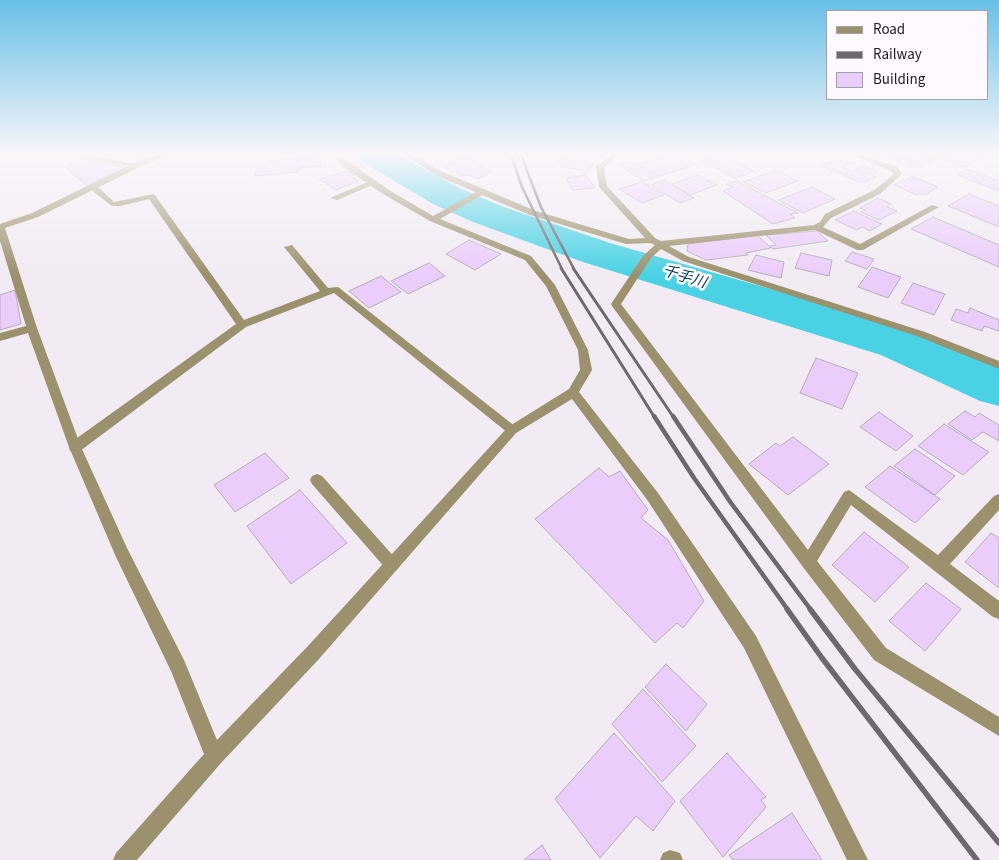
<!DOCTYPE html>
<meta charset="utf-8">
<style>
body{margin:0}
#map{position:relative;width:999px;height:860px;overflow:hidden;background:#f2ebf3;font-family:"Source Sans 3",sans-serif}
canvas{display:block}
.legend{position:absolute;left:826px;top:10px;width:162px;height:90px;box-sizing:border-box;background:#fef9fe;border:1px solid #a4a0a4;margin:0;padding:6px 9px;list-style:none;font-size:15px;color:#1e1b1e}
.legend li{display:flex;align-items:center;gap:10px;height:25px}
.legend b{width:25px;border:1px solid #a4a0a4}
</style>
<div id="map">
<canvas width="999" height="860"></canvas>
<ul class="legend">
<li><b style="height:6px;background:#9b916c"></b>Road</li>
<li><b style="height:6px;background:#6d686d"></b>Railway</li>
<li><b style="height:14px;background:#ebcdfb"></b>Building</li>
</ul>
</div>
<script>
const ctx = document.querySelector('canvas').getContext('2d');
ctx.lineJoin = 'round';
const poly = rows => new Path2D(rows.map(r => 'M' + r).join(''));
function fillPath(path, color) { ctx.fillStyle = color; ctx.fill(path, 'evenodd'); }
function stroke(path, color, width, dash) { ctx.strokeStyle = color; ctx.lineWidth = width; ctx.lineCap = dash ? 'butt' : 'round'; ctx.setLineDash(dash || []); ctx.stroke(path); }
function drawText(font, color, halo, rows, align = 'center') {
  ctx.font = font + ' "Source Sans 3","Noto Sans JP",sans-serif'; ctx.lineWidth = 5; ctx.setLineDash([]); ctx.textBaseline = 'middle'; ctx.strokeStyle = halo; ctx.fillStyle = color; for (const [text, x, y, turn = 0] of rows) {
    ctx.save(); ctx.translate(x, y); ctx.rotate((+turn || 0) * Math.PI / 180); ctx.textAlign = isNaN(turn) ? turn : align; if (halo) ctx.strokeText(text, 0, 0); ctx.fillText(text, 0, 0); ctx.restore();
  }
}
fillPath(poly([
 [358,155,399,155,459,188,501,206,610,243,917,331,999,366,999,406,980,401,881,355,580,261,473,222,433,204,363,162,358,155]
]), '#49d2e4');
const building = poly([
 [571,155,597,155,601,156,587,162,571,155],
 [666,155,682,155,697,164,660,176,638,164,666,155],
 [716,155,721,155,754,171,735,178,701,160,716,155],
 [883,155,909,155,900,161,883,155],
 [914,155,920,155,935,160,919,168,905,163,909,161,904,159,914,155],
 [950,155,977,155,984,157,965,167,942,159,950,155],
 [321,156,321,166,298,168,298,172,255,176,257,165,268,165,268,161,321,156],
 [467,156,477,160,473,162,492,171,478,179,469,175,460,175,442,166,467,156],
 [77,158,124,166,87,186,66,168,77,158],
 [562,158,593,165,587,172,559,165,561,163,557,162,562,158],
 [839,158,852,163,842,167,849,170,841,174,821,166,839,158],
 [630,161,657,177,644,181,619,165,630,161],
 [864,166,877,171,869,174,876,177,862,183,843,175,864,166],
 [966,169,999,181,999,191,957,175,966,169],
 [776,170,798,181,766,193,743,182,776,170],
 [343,172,349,172,354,175,350,176,359,181,336,190,319,179,343,172],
 [586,175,595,188,573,190,566,178,586,175],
 [698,175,717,185,690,195,671,184,698,175],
 [912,176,938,187,926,194,917,195,894,185,912,176],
 [664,180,694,198,680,203,651,185,664,180],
 [737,181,798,213,790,214,795,218,773,224,723,191,733,187,726,184,737,181],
 [642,182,664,195,642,203,619,189,642,182],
 [812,187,835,199,803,213,778,200,812,187],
 [969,194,999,206,999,227,948,206,969,194],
 [878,198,891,204,887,207,897,211,879,220,861,212,866,210,860,208,878,198],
 [854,211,882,224,870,231,862,227,857,230,835,220,854,211],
 [933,217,999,245,999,267,911,229,933,217],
 [817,231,828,241,773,249,770,246,776,245,766,235,817,231],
 [757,235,771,248,746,253,748,255,706,260,687,251,688,244,757,235],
 [469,240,501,254,475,270,446,254,469,240],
 [852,252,874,259,867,269,845,261,852,252],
 [801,253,832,260,829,276,795,268,801,253],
 [756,255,784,262,781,278,748,270,756,255],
 [429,263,445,276,408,294,391,281,429,263],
 [872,267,901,277,888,298,858,287,872,267],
 [381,276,401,292,369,308,349,291,381,276],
 [913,283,945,294,934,315,901,303,913,283],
 [15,290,21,324,0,330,0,295,15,290],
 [970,308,999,320,999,331,984,326,982,331,951,320,956,309,968,313,970,308],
 [816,358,858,373,842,409,800,393,816,358],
 [965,411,975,417,979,413,999,425,999,441,983,432,972,440,948,424,965,411],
 [879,412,913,436,896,451,860,427,879,412],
 [944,424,989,452,963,475,918,446,944,424],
 [793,437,829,464,788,495,749,464,776,443,780,446,793,437],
 [915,449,955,476,935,495,894,466,915,449],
 [265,453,289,478,235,512,214,485,265,453],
 [890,466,940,499,915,523,865,487,890,466],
 [599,468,609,477,620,471,648,510,641,518,668,540,704,601,683,628,677,623,655,643,535,519,599,468],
 [300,490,347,543,291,584,247,526,300,490],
 [864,532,909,567,875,602,832,565,864,532],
 [991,533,999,538,999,588,965,562,991,533],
 [926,583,961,609,925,651,889,621,926,583],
 [666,664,707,704,686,731,645,687,666,664],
 [643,689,696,746,662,782,612,724,643,689],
 [614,733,675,801,653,831,636,816,600,858,555,799,614,733],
 [727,753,766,797,761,800,766,807,723,857,680,801,727,753],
 [792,813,822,860,733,860,729,855,792,813],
 [542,845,551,860,524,860,542,845]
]);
fillPath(building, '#ebcdfb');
stroke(building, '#b4aeb7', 1);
fillPath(poly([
 [77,155,91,155,139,165,135,167,80,157,77,155],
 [370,181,377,183,337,200,330,198,370,181],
 [90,185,96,185,114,202,154,194,244,320,320,291,284,247,292,245,328,288,338,287,516,427,518,430,516,433,508,433,334,293,246,327,80,451,70,451,69,447,70,443,236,324,149,199,120,206,112,206,90,189,90,185],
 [317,474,322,476,397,560,400,565,397,570,392,572,387,570,312,484,310,480,312,476,317,474]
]), '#9b916c');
fillPath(poly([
 [157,155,168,155,146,164,38,217,5,228,37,328,81,447,127,548,184,660,217,740,307,647,508,427,569,389,580,370,578,350,546,286,525,260,430,221,383,194,343,167,332,155,339,155,389,190,433,216,476,192,437,176,405,155,413,155,443,172,536,211,629,239,645,238,599,187,596,166,612,155,620,155,604,167,607,186,655,238,661,241,814,225,820,222,825,214,874,190,894,174,891,171,853,155,862,155,897,167,902,174,880,194,831,218,823,227,860,244,932,205,939,207,863,250,857,250,815,230,669,246,689,257,925,332,999,361,999,369,917,336,683,261,661,249,651,258,621,304,808,550,844,492,849,490,938,555,994,496,999,494,999,510,950,564,999,601,999,619,993,617,851,505,817,561,886,648,999,717,999,736,874,660,803,567,612,306,611,304,643,256,655,245,650,243,626,244,530,215,482,195,440,219,531,256,555,285,588,350,592,370,579,392,658,493,756,636,868,860,847,860,744,648,648,501,572,399,516,433,319,659,221,763,137,860,113,860,116,853,204,754,171,671,116,557,69,447,28,333,0,341,0,333,26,326,0,241,0,224,32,213,140,160,157,155],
 [670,850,680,853,683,860,660,860,663,853,670,850]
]), '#9b916c');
stroke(poly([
 [511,155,522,187,562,269],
 [521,155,541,207,574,269]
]), '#6d686d', 2.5);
stroke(poly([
 [561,268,655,418],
 [573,268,674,418]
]), '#6d686d', 3);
stroke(poly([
 [654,416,694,478,788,610],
 [673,416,731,503,811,610]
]), '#6d686d', 4.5);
stroke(poly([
 [787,609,822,658,977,860],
 [810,609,855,669,999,843]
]), '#6d686d', 5.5);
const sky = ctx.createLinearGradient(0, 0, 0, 275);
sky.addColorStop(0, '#68c0e6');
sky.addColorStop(0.56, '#f9f6fa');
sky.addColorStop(1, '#f9f6fa00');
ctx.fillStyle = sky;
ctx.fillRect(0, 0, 999, 275);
drawText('italic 15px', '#04444c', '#fef9fe', [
 ["千手川",684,278,17]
]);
</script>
